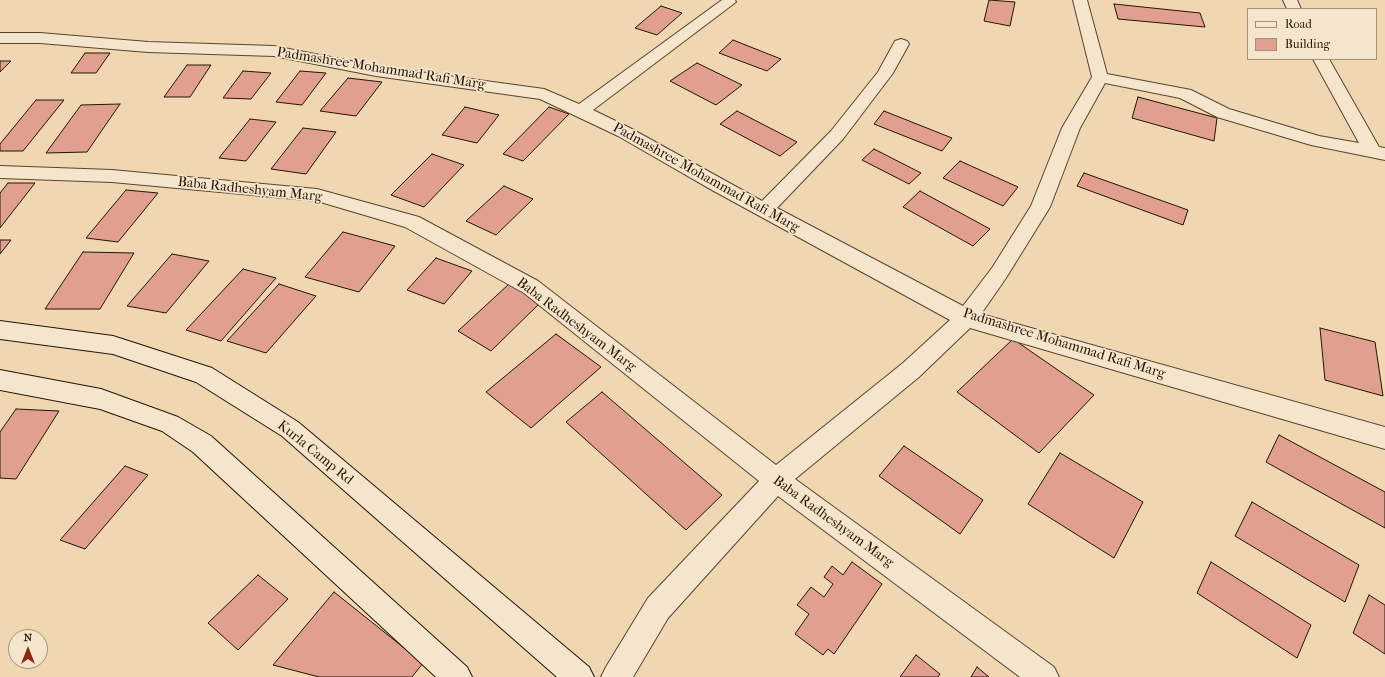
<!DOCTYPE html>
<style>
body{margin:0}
#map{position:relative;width:1385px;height:677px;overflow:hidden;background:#f0d7b1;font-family:"IM FELL French Canon",serif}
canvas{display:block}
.legend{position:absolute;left:1247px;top:8px;width:130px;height:52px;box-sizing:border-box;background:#f5e5cc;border:1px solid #a1927c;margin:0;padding:5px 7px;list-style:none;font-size:12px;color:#221505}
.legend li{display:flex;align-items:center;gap:8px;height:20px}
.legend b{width:20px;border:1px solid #a1927c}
.north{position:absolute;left:8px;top:629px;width:40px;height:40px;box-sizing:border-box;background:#f5e5cc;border:1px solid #a1927c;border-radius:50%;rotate:0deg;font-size:11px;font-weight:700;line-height:16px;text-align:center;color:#221505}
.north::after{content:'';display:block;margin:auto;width:14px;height:18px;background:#8f2418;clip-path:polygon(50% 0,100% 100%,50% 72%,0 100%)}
</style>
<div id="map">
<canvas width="1385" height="677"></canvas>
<ul class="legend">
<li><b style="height:5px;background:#f5e5cc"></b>Road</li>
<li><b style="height:11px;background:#e1a08f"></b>Building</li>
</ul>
<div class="north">N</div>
</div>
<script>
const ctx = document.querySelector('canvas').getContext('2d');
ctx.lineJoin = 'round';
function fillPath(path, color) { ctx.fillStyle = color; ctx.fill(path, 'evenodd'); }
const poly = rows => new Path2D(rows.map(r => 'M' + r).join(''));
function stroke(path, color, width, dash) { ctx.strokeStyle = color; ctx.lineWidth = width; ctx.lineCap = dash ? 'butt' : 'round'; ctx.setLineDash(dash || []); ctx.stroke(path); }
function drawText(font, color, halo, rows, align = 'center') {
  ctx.font = font + ' "IM FELL French Canon",serif'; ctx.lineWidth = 3.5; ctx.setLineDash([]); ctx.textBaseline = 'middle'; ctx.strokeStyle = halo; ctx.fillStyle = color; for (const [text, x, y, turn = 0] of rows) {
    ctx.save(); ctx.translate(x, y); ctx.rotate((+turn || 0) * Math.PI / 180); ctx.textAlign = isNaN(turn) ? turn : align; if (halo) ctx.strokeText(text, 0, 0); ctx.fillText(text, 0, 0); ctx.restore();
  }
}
const building = poly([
 [989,0,1015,2,1010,26,984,21,989,0],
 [1114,4,1200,13,1205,27,1118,19,1114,4],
 [661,6,682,13,657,35,635,28,661,6],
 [733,40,781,59,767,71,719,53,733,40],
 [85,53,110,53,96,73,71,73,85,53],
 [0,61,11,61,0,72,0,61],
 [697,63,742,85,716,105,670,81,697,63],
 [187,65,211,65,190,97,164,97,187,65],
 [243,71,271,73,251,99,223,98,243,71],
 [300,71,326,73,302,105,276,102,300,71],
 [348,78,382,82,356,116,320,111,348,78],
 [1138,97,1217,118,1214,141,1132,118,1138,97],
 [36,100,64,100,23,151,0,151,0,144,36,100],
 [120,104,87,152,46,153,81,105,120,104],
 [465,107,499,115,477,143,442,135,465,107],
 [549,107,569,114,523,161,503,154,549,107],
 [737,111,797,142,780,156,720,124,737,111],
 [884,111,952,138,942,151,874,124,884,111],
 [250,119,276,122,246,161,219,158,250,119],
 [303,128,336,132,306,174,271,169,303,128],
 [874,149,921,173,909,184,862,160,874,149],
 [432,154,464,165,424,207,391,195,432,154],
 [960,161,1018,187,1003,206,943,178,960,161],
 [1084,173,1188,210,1183,225,1077,186,1084,173],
 [8,183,35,183,0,228,0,193,8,183],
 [504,186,533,199,496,235,466,221,504,186],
 [126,190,158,193,118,242,86,238,126,190],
 [920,191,990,229,973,246,903,207,920,191],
 [343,232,395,246,359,292,305,277,343,232],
 [0,240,11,240,0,254,0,240],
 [83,252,134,253,100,309,45,309,83,252],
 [172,254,209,261,166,313,127,306,172,254],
 [436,258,472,271,444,304,407,290,436,258],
 [243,269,276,278,221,341,186,330,243,269],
 [279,284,316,296,266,353,227,341,279,284],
 [509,284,541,302,491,351,458,331,509,284],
 [1320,328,1375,342,1383,396,1325,380,1320,328],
 [556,334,601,367,531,428,486,392,556,334],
 [1013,339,1094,395,1039,453,957,392,1013,339],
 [602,392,722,495,686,530,566,422,602,392],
 [16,409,59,411,16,479,0,478,0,432,16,409],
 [1279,435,1385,492,1385,528,1266,462,1279,435],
 [904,446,983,500,960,534,879,476,904,446],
 [1060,453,1143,502,1114,558,1028,504,1060,453],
 [125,466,148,475,85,549,60,540,125,466],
 [1252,502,1359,565,1345,602,1235,536,1252,502],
 [852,562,882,584,834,654,828,649,823,655,795,634,809,614,797,605,811,587,824,597,833,584,824,577,832,566,843,575,852,562],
 [1211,562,1311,625,1297,658,1197,593,1211,562],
 [258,575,288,599,238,650,208,623,258,575],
 [334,592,423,663,412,677,319,677,273,665,334,592],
 [1369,595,1385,605,1385,654,1353,633,1369,595],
 [916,655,940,674,938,677,900,677,916,655],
 [977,667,989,677,971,677,977,667]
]);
fillPath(building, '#e1a08f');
stroke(building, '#221505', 1);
const street = poly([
 [722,0,735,0,736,2,593,110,630,128,762,201,831,131,878,72,895,41,901,39,907,41,909,44,893,73,843,139,777,208,963,306,992,268,1031,206,1062,128,1092,77,1073,0,1087,0,1107,74,1191,90,1229,109,1319,136,1359,143,1313,59,1329,59,1379,147,1385,148,1385,160,1311,145,1217,117,1180,98,1105,83,1080,128,1050,207,1006,278,981,314,1385,427,1385,449,970,328,919,377,795,479,1054,667,1059,677,1020,677,778,496,668,618,633,677,601,677,606,667,648,598,759,481,524,293,405,227,317,201,112,182,0,178,0,166,112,170,317,189,419,217,538,281,776,465,903,363,950,320,712,190,618,136,540,99,376,76,274,56,148,52,40,43,0,43,0,33,40,33,148,42,274,46,376,66,544,89,579,104,722,0],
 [1283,0,1297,0,1301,9,1287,9,1283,0]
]);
const secondary = poly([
 [0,321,113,336,212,368,298,422,589,667,594,677,557,677,282,436,196,382,113,354,0,339,0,321],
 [0,370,101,389,178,417,211,436,467,667,472,677,436,677,193,452,162,431,100,409,0,390,0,370]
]);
stroke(street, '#564630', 2);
stroke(secondary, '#221505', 2);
fillPath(street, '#f5e5cc');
fillPath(secondary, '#f5e5cc');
drawText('14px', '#221505', '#f5e5cc', [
 ["Padmashree Mohammad Rafi Marg",381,69,9],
 ["Padmashree Mohammad Rafi Marg",706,178,29],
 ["Baba Radheshyam Marg",250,190,6],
 ["Baba Radheshyam Marg",576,325,37],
 ["Padmashree Mohammad Rafi Marg",1064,344,17],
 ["Kurla Camp Rd",315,453,39],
 ["Baba Radheshyam Marg",833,522,36]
]);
</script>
